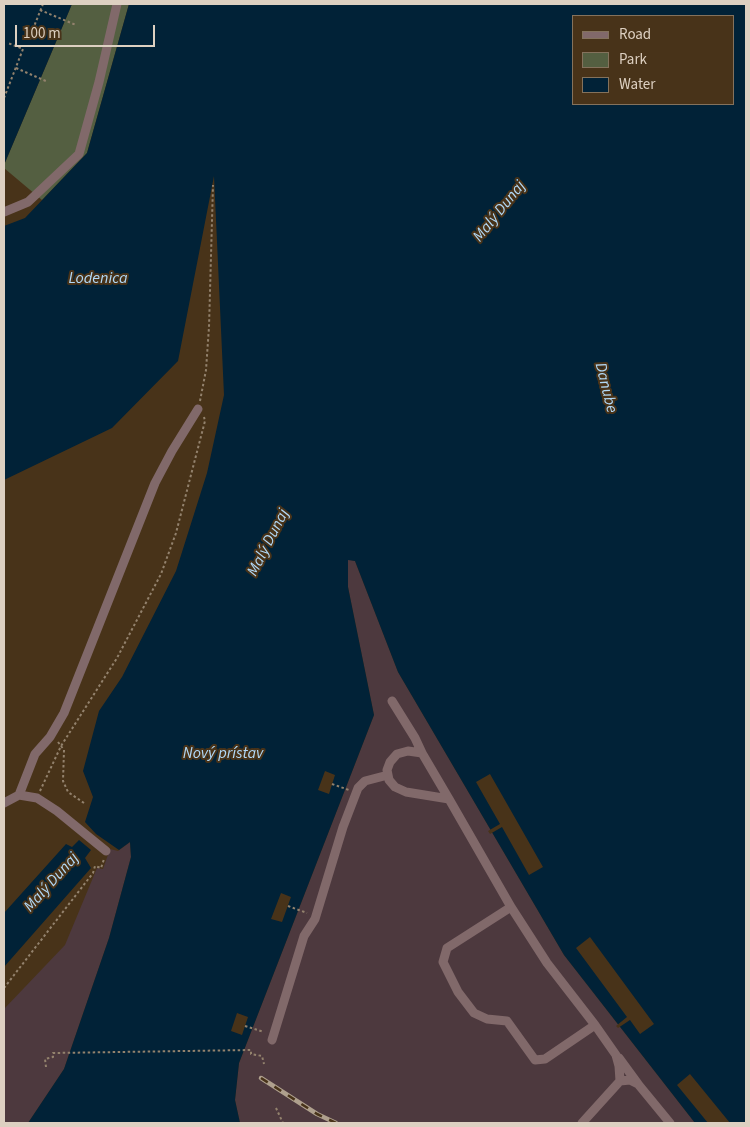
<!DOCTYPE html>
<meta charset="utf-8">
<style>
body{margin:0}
#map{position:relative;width:750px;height:1127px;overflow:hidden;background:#483319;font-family:"Source Sans 3",sans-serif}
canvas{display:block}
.frame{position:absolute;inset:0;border:5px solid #ddd0c1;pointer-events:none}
.legend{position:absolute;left:572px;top:15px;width:162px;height:90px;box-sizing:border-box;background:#483319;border:1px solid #84725c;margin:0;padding:6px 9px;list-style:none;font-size:15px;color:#ddd0c1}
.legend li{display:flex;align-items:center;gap:10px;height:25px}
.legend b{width:25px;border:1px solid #84725c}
.scale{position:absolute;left:15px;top:25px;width:140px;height:22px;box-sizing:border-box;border:2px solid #ddd0c1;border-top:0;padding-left:6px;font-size:15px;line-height:18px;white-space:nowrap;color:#ddd0c1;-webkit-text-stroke:4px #483319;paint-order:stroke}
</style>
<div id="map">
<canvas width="750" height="1127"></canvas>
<div class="frame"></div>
<ul class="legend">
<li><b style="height:6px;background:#81696a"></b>Road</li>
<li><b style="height:14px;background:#545f41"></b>Park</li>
<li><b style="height:14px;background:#012237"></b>Water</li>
</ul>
<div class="scale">100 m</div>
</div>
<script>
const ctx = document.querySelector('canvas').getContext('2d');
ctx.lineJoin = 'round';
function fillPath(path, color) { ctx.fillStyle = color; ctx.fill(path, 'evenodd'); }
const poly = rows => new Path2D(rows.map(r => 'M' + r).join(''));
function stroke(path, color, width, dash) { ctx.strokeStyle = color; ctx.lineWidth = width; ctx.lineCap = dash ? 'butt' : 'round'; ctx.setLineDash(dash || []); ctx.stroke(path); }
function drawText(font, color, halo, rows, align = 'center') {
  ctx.font = font + ' "Source Sans 3",sans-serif'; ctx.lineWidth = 4; ctx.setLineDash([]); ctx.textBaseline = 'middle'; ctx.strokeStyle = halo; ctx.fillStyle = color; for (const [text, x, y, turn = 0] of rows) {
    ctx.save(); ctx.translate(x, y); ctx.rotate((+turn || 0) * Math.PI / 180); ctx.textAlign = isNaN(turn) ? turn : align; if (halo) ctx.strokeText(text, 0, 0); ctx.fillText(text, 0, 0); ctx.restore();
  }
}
fillPath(poly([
 [347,559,355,561,398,672,564,955,695,1123,240,1123,235,1100,239,1063,374,715,348,587],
 [130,842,131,857,109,938,64,1069,28,1123,4,1123,4,1009,65,945,97,868,103,869,110,849,118,851]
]), '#4d393e');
fillPath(poly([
 [72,4,129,4,87,153,42,200,4,168,4,165]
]), '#545f41');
fillPath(poly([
 [4,4,72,4,4,165],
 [129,4,745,4,746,15,746,1123,695,1123,564,955,398,672,355,561,348,560,348,587,374,715,239,1063,235,1100,240,1123,28,1123,64,1069,109,938,131,857,130,842,119,850,96,834,85,822,93,797,83,771,99,711,122,677,176,571,207,473,224,395,214,176,178,361,112,428,4,480,4,226,25,218,87,153],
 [574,16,734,16,734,104,574,104],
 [79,840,91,850,85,858,91,868,4,967,4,913,66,844,72,847]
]), '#012237');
fillPath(poly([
 [325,771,335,775,329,794,318,790],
 [490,774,543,867,529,875,502,827,490,834,488,831,500,824,476,782],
 [281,893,291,897,282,922,271,919],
 [590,937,654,1024,640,1034,630,1020,618,1028,616,1026,627,1017,576,948],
 [237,1013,248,1017,242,1035,231,1031],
 [690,1074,730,1123,708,1123,677,1085]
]), '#483319');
stroke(poly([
 [40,10,76,25],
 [31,34,43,4],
 [16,68,48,82],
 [4,98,23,49,8,43],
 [200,401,206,370,209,327,213,185],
 [58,742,64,750,63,781,68,792,84,803],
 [332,784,349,790],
 [40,791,61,746,117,658,161,574,176,533,192,471,205,421,204,417],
 [288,906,307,913],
 [4,988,93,873,95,866,101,868,104,859],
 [245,1026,264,1032],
 [46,1067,45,1059,53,1057,53,1053,251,1050,251,1054,262,1056,264,1064],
 [276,1108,283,1123]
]), '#93826d', 2, [2.5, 2.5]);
stroke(poly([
 [4,212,28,202,79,154,99,82,117,4],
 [392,701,415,738,422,753],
 [19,795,37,798,57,811,106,851],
 [449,799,422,753,408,751,397,754,390,762,387,770,389,780,395,787,406,792,449,799,511,907],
 [4,803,19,795,35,754,50,737,64,713,155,483,172,451,198,409],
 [595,1025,547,963,511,907,447,948,443,962,458,992,474,1013,487,1019,507,1021,535,1060,545,1059,595,1025,616,1055,619,1066,620,1081],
 [272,1040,304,936,315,919,343,827,358,788,365,781,388,775],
 [619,1058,638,1084],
 [582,1123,620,1081,630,1080,638,1084,670,1123]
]), '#81696a', 9);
const rail = poly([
 [261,1078,317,1114,336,1123]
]);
stroke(rail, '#afa08d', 4.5);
stroke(rail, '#483319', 2.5, [8]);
drawText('italic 16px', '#b1d9f7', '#483319', [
 ["Malý Dunaj",500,212,-51],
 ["Lodenica",98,279],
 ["Danube",605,388,76],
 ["Malý Dunaj",269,543,-63],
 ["Nový prístav",223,754],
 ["Malý Dunaj",52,883,-48]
]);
</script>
